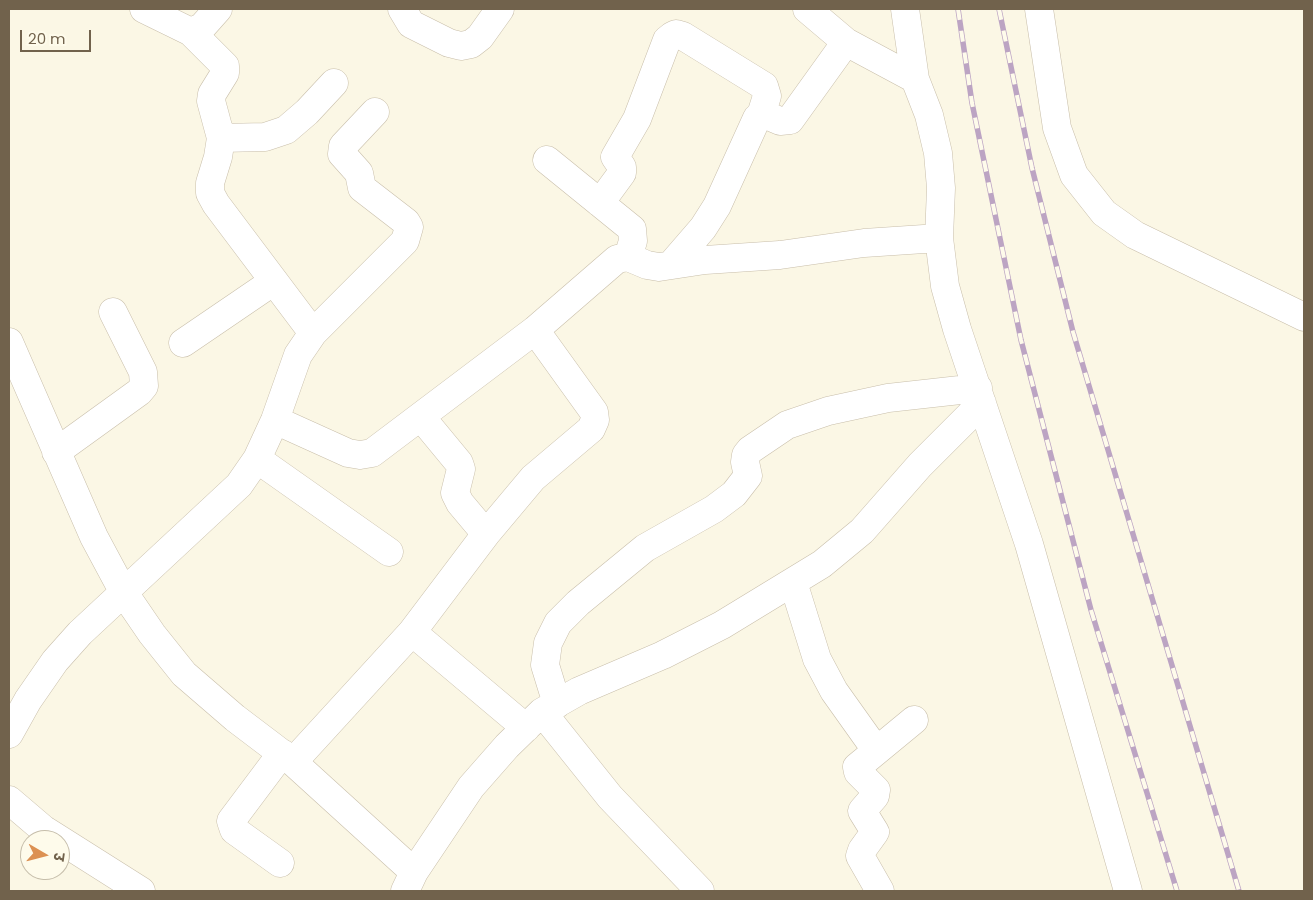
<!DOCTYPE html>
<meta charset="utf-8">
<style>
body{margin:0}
#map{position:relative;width:1313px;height:900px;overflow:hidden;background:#fbf7e5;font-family:Poppins,"Noto Sans Devanagari",sans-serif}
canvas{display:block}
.frame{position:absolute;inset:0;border:10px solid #71624c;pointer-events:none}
.north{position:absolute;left:20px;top:830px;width:50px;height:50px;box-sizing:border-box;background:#fefbeb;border:1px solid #c6beab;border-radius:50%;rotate:98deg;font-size:14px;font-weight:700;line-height:20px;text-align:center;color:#71624c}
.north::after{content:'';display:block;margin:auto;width:18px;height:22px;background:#dc9153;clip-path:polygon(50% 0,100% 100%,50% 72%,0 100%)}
.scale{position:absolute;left:20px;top:30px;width:71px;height:22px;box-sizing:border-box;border:2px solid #71624c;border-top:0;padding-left:6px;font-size:15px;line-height:18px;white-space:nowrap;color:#71624c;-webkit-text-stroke:4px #fefbeb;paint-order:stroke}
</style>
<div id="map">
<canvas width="1313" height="900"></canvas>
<div class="frame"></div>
<div class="north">उ</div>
<div class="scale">20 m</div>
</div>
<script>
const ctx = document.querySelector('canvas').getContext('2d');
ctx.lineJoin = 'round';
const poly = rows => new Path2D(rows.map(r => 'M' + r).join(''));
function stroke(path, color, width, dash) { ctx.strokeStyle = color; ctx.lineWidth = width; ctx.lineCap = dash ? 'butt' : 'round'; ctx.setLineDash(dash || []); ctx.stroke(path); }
const minor = poly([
 [144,9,191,32,202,27,218,9],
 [402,9,411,24,449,43,461,46,471,44,480,37,500,9],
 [807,9,846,42,915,79],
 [905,9,915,79,929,115,938,153,941,188,939,238,945,286,957,329,1029,544,1128,891],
 [1039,9,1057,128,1074,175,1104,213,1135,235,1304,317],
 [191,32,225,66,225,73,212,94,211,101,221,138,218,157,210,183,210,193,216,204,313,333],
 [221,138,265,137,286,130,307,112,334,83],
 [547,160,632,229,633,241,628,257],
 [600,203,622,173,622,167,615,157,637,119,667,40,672,36,676,34,683,36,764,86,767,96,761,115],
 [671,265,703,228,717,206,757,118,761,115,766,115,780,121,790,120,846,42],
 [9,342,94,537,124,593,152,634,184,674,235,718,293,762,414,872],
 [183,343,274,281],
 [421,417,459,463,461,469,455,493,460,503,486,534],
 [275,420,348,453,360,455,372,453,535,330,617,259,628,257,647,265,659,267,705,260,780,255,864,243,939,238],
 [56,452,139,392,144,386,143,372,113,312],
 [257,459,389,552],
 [793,582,817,659,834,691,876,750],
 [412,632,526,728],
 [557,704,545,665,548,643,558,623,578,603,645,548,714,509,734,494,748,476,745,462,746,455,750,450,787,425,828,411,888,398,978,388],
 [542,712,610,797,700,891],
 [9,734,28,700,55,661,80,633,239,485,257,459,275,420,298,355,313,333,405,241,409,227,406,222,362,188,359,173,342,154,343,146,375,112],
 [293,762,412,632,486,534,533,478,591,429,595,420,594,412,535,330],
 [9,800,43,829,141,891],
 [280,863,234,830,231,821,282,753],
 [405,891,414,872,471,787,507,746,542,712,579,691,663,655,722,625,822,564,862,531,920,465,982,403],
 [880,891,860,856,862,850,875,832,862,811,875,796,876,790,858,772,857,767,914,720]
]);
stroke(minor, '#c8beaa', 29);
stroke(minor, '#fff', 28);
const rail = poly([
 [958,9,972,103,1021,340,1091,610,1177,891],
 [999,9,1032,168,1073,332,1239,891]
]);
stroke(rail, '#bca4c3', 5.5);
stroke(rail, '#fefbeb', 4, [11]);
</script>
